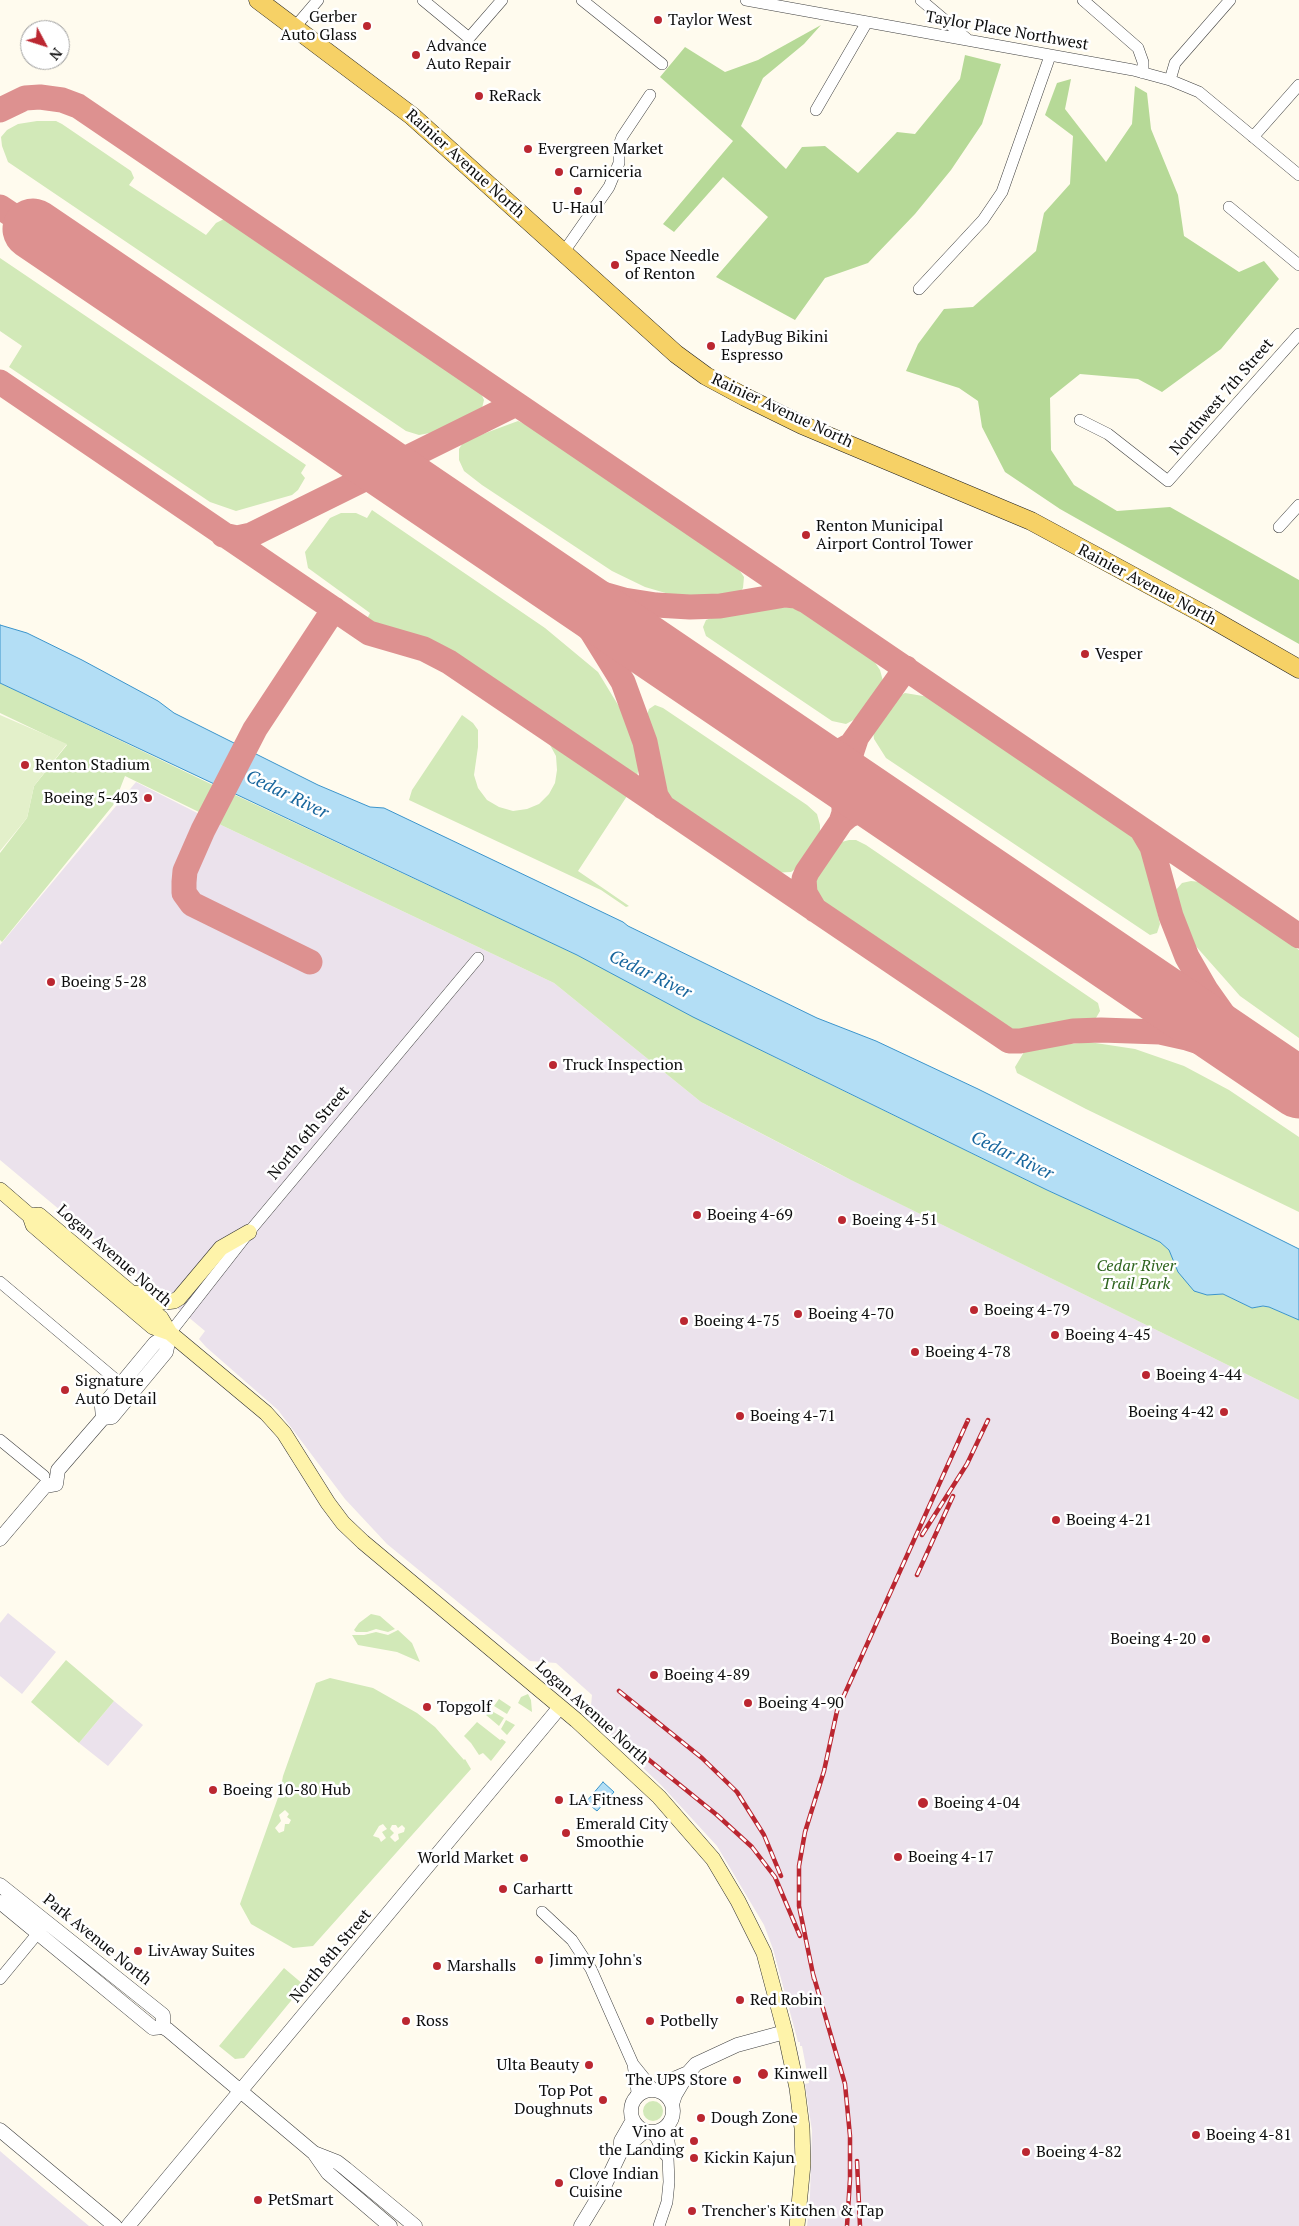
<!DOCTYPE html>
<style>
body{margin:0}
#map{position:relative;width:1299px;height:2226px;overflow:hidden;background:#fffbee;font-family:"PT Serif",serif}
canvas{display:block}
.north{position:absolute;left:20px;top:20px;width:50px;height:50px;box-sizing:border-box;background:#fff;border:1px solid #9e9e9e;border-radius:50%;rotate:130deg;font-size:14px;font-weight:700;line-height:20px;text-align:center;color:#0d0d0d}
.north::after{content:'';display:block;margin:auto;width:18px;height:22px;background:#bb2731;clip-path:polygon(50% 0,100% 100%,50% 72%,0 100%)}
</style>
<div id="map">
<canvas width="1299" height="2226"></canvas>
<div class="north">N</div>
</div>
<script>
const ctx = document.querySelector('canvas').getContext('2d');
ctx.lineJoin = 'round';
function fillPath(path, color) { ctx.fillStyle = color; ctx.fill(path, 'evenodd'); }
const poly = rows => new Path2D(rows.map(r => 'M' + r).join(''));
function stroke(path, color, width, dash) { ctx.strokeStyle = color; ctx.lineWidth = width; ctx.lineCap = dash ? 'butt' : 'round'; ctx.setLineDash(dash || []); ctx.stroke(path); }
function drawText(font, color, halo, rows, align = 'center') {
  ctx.font = font + ' "PT Serif",serif'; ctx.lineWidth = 5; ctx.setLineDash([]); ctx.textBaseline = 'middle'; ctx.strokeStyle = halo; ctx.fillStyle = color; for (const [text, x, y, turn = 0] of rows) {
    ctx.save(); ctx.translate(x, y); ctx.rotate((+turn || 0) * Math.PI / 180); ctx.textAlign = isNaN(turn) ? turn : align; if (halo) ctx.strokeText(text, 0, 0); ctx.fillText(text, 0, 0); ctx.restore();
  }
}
fillPath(poly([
 [136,782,219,824,554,983,701,1102,833,1171,1299,1400,1299,2226,807,2226,810,2195,812,2131,805,2084,809,2083,802,2046,800,2046,800,2042,798,2042,773,1949,764,1925,717,1846,662,1786,593,1720,590,1716,592,1695,556,1663,530,1661,387,1544,345,1499,278,1410,206,1347,199,1339,205,1331,0,1160,0,945],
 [8,1613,56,1652,22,1694,0,1676,0,1623],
 [114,1701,143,1725,108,1766,79,1743],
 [0,2151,42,2187,89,2226,0,2226]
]), '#ebe2ec');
fillPath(poly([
 [37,121,56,121,62,124,131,171,134,178,129,185,206,235,216,223,224,219,481,393,484,400,482,408,435,432,419,435,406,431,8,162,2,146,1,137,7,130,18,124],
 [0,258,306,465,301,473,305,478,298,490,292,495,236,511,210,502,9,367,22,346,0,331],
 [518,421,527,425,738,568,744,577,743,588,738,595,720,599,694,599,669,594,645,587,612,571,482,485,464,471,459,460,459,449,464,441],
 [372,510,545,628,598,672,629,723,639,767,637,776,627,775,462,661,435,647,383,630,366,621,370,613,308,568,305,552,330,518,341,513,356,513,367,518],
 [778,607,794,608,803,612,874,661,880,670,883,681,861,716,846,724,832,721,706,636,703,627,706,620,714,617],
 [0,683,215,786,201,813,125,776,114,804,2,942,0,940,0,853,27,818,34,786,67,745,0,713],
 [905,693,929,697,1142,843,1160,924,1157,933,1150,935,886,758,874,739,873,730,895,698],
 [655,705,663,708,807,805,817,814,820,825,820,836,800,866,791,872,771,873,670,804,662,791,646,718,649,709],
 [462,715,473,723,478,730,478,747,474,775,478,788,487,800,499,807,513,811,527,809,539,804,549,794,555,783,557,770,556,756,550,745,541,736,543,734,629,793,578,871,629,906,626,907,601,890,409,800,412,790],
 [233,794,577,955,778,1059,1047,1190,1160,1242,1169,1250,1178,1272,1207,1295,1223,1294,1252,1308,1263,1306,1269,1307,1299,1320,1299,1400,851,1180,701,1102,554,983,219,824],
 [849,840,856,840,866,845,1098,1003,1100,1011,1096,1018,1010,1033,999,1029,821,906,811,898,810,887,813,877,838,843],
 [1191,881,1200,882,1299,950,1299,1038,1240,996,1193,943,1179,917,1174,900,1175,891,1182,883],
 [1089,1042,1135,1049,1184,1066,1229,1090,1299,1137,1299,1212,1086,1109,1017,1073,1015,1067,1024,1052,1033,1048],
 [371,1614,380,1616,395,1629,388,1632,376,1629,367,1632,356,1632,354,1630,359,1623],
 [398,1630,412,1643,420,1662,397,1652,358,1645,352,1635,364,1635,376,1632,388,1635],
 [66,1660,114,1701,79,1743,31,1702],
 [330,1678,373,1688,417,1713,435,1727,464,1760,465,1759,471,1769,313,1946,293,1948,251,1924,240,1904,280,1792,283,1776,316,1683],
 [285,1810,289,1814,287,1817,291,1820,289,1824,285,1824,284,1831,279,1833,275,1828,281,1821,279,1815],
 [383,1824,387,1829,382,1832,386,1838,381,1842,379,1838,373,1836,379,1826],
 [392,1825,396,1825,398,1828,402,1825,405,1828,404,1832,398,1834,399,1839,395,1842,390,1837,394,1833,390,1829],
 [528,1694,531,1700,532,1712,518,1703,521,1697],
 [499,1699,511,1707,507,1714,494,1706],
 [490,1710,504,1718,499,1726,486,1715],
 [506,1720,515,1725,507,1735,501,1729],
 [477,1722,500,1740,502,1739,506,1742,491,1761,483,1753,479,1755,471,1743,464,1736],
 [284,1968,304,1985,244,2058,235,2059,219,2046],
 '643 2111a10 10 0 1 1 20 0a10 10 0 1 1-20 0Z'
]), '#d2e9b8');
fillPath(poly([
 [821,25,804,44,763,78,741,126,786,169,802,147,825,146,858,173,897,132,915,134,960,79,965,55,1001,64,982,124,951,170,915,214,868,263,825,278,795,320,716,277,768,217,723,177,674,232,663,224,733,141,660,77,685,47,725,72,758,60],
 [1071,79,1065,109,1106,162,1132,124,1135,86,1147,93,1151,129,1178,195,1184,236,1239,272,1264,261,1279,279,1221,349,1162,392,1138,379,1080,374,1050,398,1051,450,1074,485,1117,511,1170,507,1299,580,1299,644,1060,509,1005,472,982,427,978,401,959,388,906,371,918,344,944,309,973,307,1036,251,1044,213,1070,184,1073,136,1045,115,1057,83]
]), '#b6d997');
fillPath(poly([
 [0,715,67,744,34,786,27,818,0,851]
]), '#e3f0ca');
const water = poly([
 [0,625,27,633,82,660,158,701,174,713,318,785,370,807,384,808,623,922,628,926,817,1018,876,1041,978,1089,1299,1249,1299,1320,1269,1307,1263,1306,1252,1308,1223,1294,1207,1295,1194,1291,1178,1272,1169,1250,1160,1242,1047,1190,693,1017,577,955,0,683,0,625],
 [603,1782,614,1792,597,1811,586,1802,603,1782]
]);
fillPath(water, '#b3def5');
stroke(water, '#3b94cb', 1);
fillPath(poly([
 [236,742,255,751,232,797,214,788]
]), '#fffbee');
stroke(poly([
 [0,110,25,98,40,97,62,100,78,106,1299,936],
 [0,207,33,229],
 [0,382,369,633,424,649,449,662,1009,1041,1020,1041,1073,1031,1101,1030,1160,1032,1187,1038,1228,1051,1283,1077],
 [223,535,237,538,251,535,516,404],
 [524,561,555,577,589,590,624,600,656,605,690,607,720,606,785,595,796,596,804,600],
 [541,576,573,607,592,632,623,682,645,742,656,796,663,807],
 [856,739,851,754,853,772,870,797],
 [795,745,822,754,842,750,851,745,906,668],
 [828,768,838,780,844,796,844,813,841,822],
 [1142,830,1152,847,1171,916,1187,957,1206,990,1223,1014,1241,1036,1269,1063],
 [815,910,805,893,804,879,807,872,841,822,848,816,863,809,872,808,893,812],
 [310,962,192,904,184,893,184,882,185,871,203,830,255,729,334,609]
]), '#dd9190', 25);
stroke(poly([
 [33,229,1299,1088]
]), '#dd9190', 61);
const minor = poly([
 [423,0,469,38,502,0],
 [582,0,662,64],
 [746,0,1133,70,1170,80,1199,92,1299,175],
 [921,0,967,39],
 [1083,0,1138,48,1143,62,1143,73],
 [295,27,318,0],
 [1170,80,1175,63,1230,0],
 [816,110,867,22],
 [1253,137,1299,85],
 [1229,207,1299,265],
 [563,253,609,187,619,163,619,145,622,137,650,95],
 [919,289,983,220,1002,192,1050,56],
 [1080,420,1108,434,1168,481,1299,334],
 [1279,527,1299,505],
 [0,1282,121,1384],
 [170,1333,249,1232,478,958],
 [0,1440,44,1476],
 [542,1912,572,1940,591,1969,633,2064,654,2090],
 [0,1979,38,1933],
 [633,2064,637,2092,635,2099],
 [650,2132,656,2138,662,2151,668,2158],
 [659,2226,667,2202,669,2182,668,2158,670,2149,667,2127]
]);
const tertiary = poly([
 [103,1418,112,1417,166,1352,170,1333],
 [0,1539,45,1486,56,1484,58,1470,103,1418,102,1407,155,1343,170,1333],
 [0,1885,163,2015,163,2027],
 [0,1902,153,2028,163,2027,168,2030,314,2153,328,2173,390,2226],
 '631 2111a21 21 0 1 1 42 0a21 21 0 1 1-42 0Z',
 [658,2091,674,2079,688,2073],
 [672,2104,675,2095,688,2073,696,2064,737,2045,785,2032],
 [0,2130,115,2226],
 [621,2151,645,2131],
 [314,2153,337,2162,346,2169,415,2226],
 [128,2226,560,1707],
 [581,2226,601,2193,621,2151,621,2141,633,2120]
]);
const secondary = poly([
 [0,1190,30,1216,33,1225,69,1256,153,1327,170,1333],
 [30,1216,39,1215,161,1318,170,1333,266,1413,284,1433,328,1503,343,1523,363,1542,576,1720,659,1797,713,1859,738,1901,764,1953,785,2032,797,2088,802,2128,803,2164,797,2226],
 [137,1293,165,1302,174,1301,179,1298,221,1248,249,1232]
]);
const primary = poly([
 [258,0,412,116,676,354,706,376,745,397,802,425,1031,521,1205,615,1299,669]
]);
stroke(minor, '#404040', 12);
stroke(tertiary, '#404040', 15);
stroke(secondary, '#2f2f2f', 16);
stroke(primary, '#1e1e1e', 19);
stroke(minor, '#fff', 11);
stroke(tertiary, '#fff', 14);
stroke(secondary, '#fef3aa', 15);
stroke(primary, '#f6d166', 18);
const rail = poly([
 [922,1535,967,1464,988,1420],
 [917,1575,953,1496],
 [619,1691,702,1758,737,1792,764,1835,781,1876],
 [617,1734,717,1815,752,1847,775,1877,800,1936],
 [813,1974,845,2084,850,2136,850,2179,847,2226],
 [814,1979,799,1906,799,1866,805,1832,824,1771,837,1711,968,1420],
 [857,2161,860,2226]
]);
stroke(rail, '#bb2731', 4.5);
stroke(rail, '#fff', 2.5, [8]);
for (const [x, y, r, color] of [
 [658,20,5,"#bb2731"],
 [367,26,5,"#bb2731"],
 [416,55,5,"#bb2731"],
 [479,96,5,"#bb2731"],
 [528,149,5,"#bb2731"],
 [559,172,5,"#bb2731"],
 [578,191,5,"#bb2731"],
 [615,265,5,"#bb2731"],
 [711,346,5,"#bb2731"],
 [806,535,5,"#bb2731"],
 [1085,654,5,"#bb2731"],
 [25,765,5,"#bb2731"],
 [148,798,5,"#bb2731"],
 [51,982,5,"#bb2731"],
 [553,1065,5,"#bb2731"],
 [697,1215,5,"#bb2731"],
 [842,1220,5,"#bb2731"],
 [974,1310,5,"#bb2731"],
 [798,1314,5,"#bb2731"],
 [684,1321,5,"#bb2731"],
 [1055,1335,5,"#bb2731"],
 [915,1352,5,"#bb2731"],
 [1146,1375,5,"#bb2731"],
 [65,1390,5,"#bb2731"],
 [1224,1412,5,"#bb2731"],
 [740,1416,5,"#bb2731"],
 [1056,1520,5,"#bb2731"],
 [1206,1639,5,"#bb2731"],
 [654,1675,5,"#bb2731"],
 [748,1703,5,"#bb2731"],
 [427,1707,5,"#bb2731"],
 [213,1790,5,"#bb2731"],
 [559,1800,5,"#bb2731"],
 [923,1803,6,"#bb2731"],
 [566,1833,5,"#bb2731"],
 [898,1857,5,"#bb2731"],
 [524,1858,5,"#bb2731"],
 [503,1889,5,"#bb2731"],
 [138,1951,5,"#bb2731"],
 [539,1960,5,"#bb2731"],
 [437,1966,5,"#bb2731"],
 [740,2000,5,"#bb2731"],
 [406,2021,5,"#bb2731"],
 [650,2021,5,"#bb2731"],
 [589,2065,5,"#bb2731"],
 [763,2074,6,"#bb2731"],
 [737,2080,5,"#bb2731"],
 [603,2100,5,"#bb2731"],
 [701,2118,5,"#bb2731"],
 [1196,2135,5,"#bb2731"],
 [694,2141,5,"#bb2731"],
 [1026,2152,5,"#bb2731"],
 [694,2158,5,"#bb2731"],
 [559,2183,5,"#bb2731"],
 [258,2200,5,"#bb2731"],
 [692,2211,5,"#bb2731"]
]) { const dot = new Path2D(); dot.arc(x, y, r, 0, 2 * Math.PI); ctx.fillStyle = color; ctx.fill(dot); stroke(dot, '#fff', 2); }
drawText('16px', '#0d0d0d', '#fff', [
 ["Gerber",357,17,"right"],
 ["Auto Glass",357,35,"right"],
 ["Taylor West",668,20],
 ["Advance",426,46],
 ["Auto Repair",426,64],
 ["ReRack",489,96],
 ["Evergreen Market",538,149],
 ["Carniceria",569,172],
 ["U-Haul",578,208,"center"],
 ["Space Needle",625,256],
 ["of Renton",625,274],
 ["LadyBug Bikini",721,337],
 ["Espresso",721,355],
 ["Renton Municipal",816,526],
 ["Airport Control Tower",816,544],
 ["Vesper",1095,654],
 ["Renton Stadium",35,765],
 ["Boeing 5-403",138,798,"right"],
 ["Boeing 5-28",61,982],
 ["Truck Inspection",563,1065],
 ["Boeing 4-69",707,1215],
 ["Boeing 4-51",852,1220],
 ["Boeing 4-79",984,1310],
 ["Boeing 4-70",808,1314],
 ["Boeing 4-75",694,1321],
 ["Boeing 4-45",1065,1335],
 ["Boeing 4-78",925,1352],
 ["Boeing 4-44",1156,1375],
 ["Signature",75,1381],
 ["Auto Detail",75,1399],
 ["Boeing 4-42",1214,1412,"right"],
 ["Boeing 4-71",750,1416],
 ["Boeing 4-21",1066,1520],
 ["Boeing 4-20",1196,1639,"right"],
 ["Boeing 4-89",664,1675],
 ["Boeing 4-90",758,1703],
 ["Topgolf",437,1707],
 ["Boeing 10-80 Hub",223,1790],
 ["LA Fitness",569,1800],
 ["Boeing 4-04",934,1803],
 ["Emerald City",576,1824],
 ["Smoothie",576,1842],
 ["Boeing 4-17",908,1857],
 ["World Market",514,1858,"right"],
 ["Carhartt",513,1889],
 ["LivAway Suites",148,1951],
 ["Jimmy John's",549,1960],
 ["Marshalls",447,1966],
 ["Red Robin",750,2000],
 ["Ross",416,2021],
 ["Potbelly",660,2021],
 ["Ulta Beauty",579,2065,"right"],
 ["Kinwell",774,2074],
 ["The UPS Store",727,2080,"right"],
 ["Top Pot",593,2091,"right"],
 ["Doughnuts",593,2109,"right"],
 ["Dough Zone",711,2118],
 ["Vino at",684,2132,"right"],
 ["the Landing",684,2150,"right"],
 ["Boeing 4-81",1206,2135],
 ["Boeing 4-82",1036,2152],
 ["Kickin Kajun",704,2158],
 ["Clove Indian",569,2174],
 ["Cuisine",569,2192],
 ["PetSmart",268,2200],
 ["Trencher's Kitchen & Tap",702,2211]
], 'left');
drawText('16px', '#0d0d0d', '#fff', [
 ["Taylor Place Northwest",1007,31,10],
 ["Rainier Avenue North",465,164,42],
 ["Northwest 7th Street",1222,397,-49],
 ["Rainier Avenue North",782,411,25],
 ["Rainier Avenue North",1147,585,28],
 ["North 6th Street",309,1133,-50],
 ["Logan Avenue North",114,1256,41],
 ["Logan Avenue North",592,1713,42],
 ["Park Avenue North",97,1940,39],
 ["North 8th Street",331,1956,-50]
]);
drawText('italic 16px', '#2e641e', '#fff', [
 ["Cedar River",1136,1266],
 ["Trail Park",1136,1284]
]);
drawText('italic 18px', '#18669d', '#fff', [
 ["Cedar River",287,795,26],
 ["Cedar River",650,975,26],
 ["Cedar River",1012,1156,26]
]);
</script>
